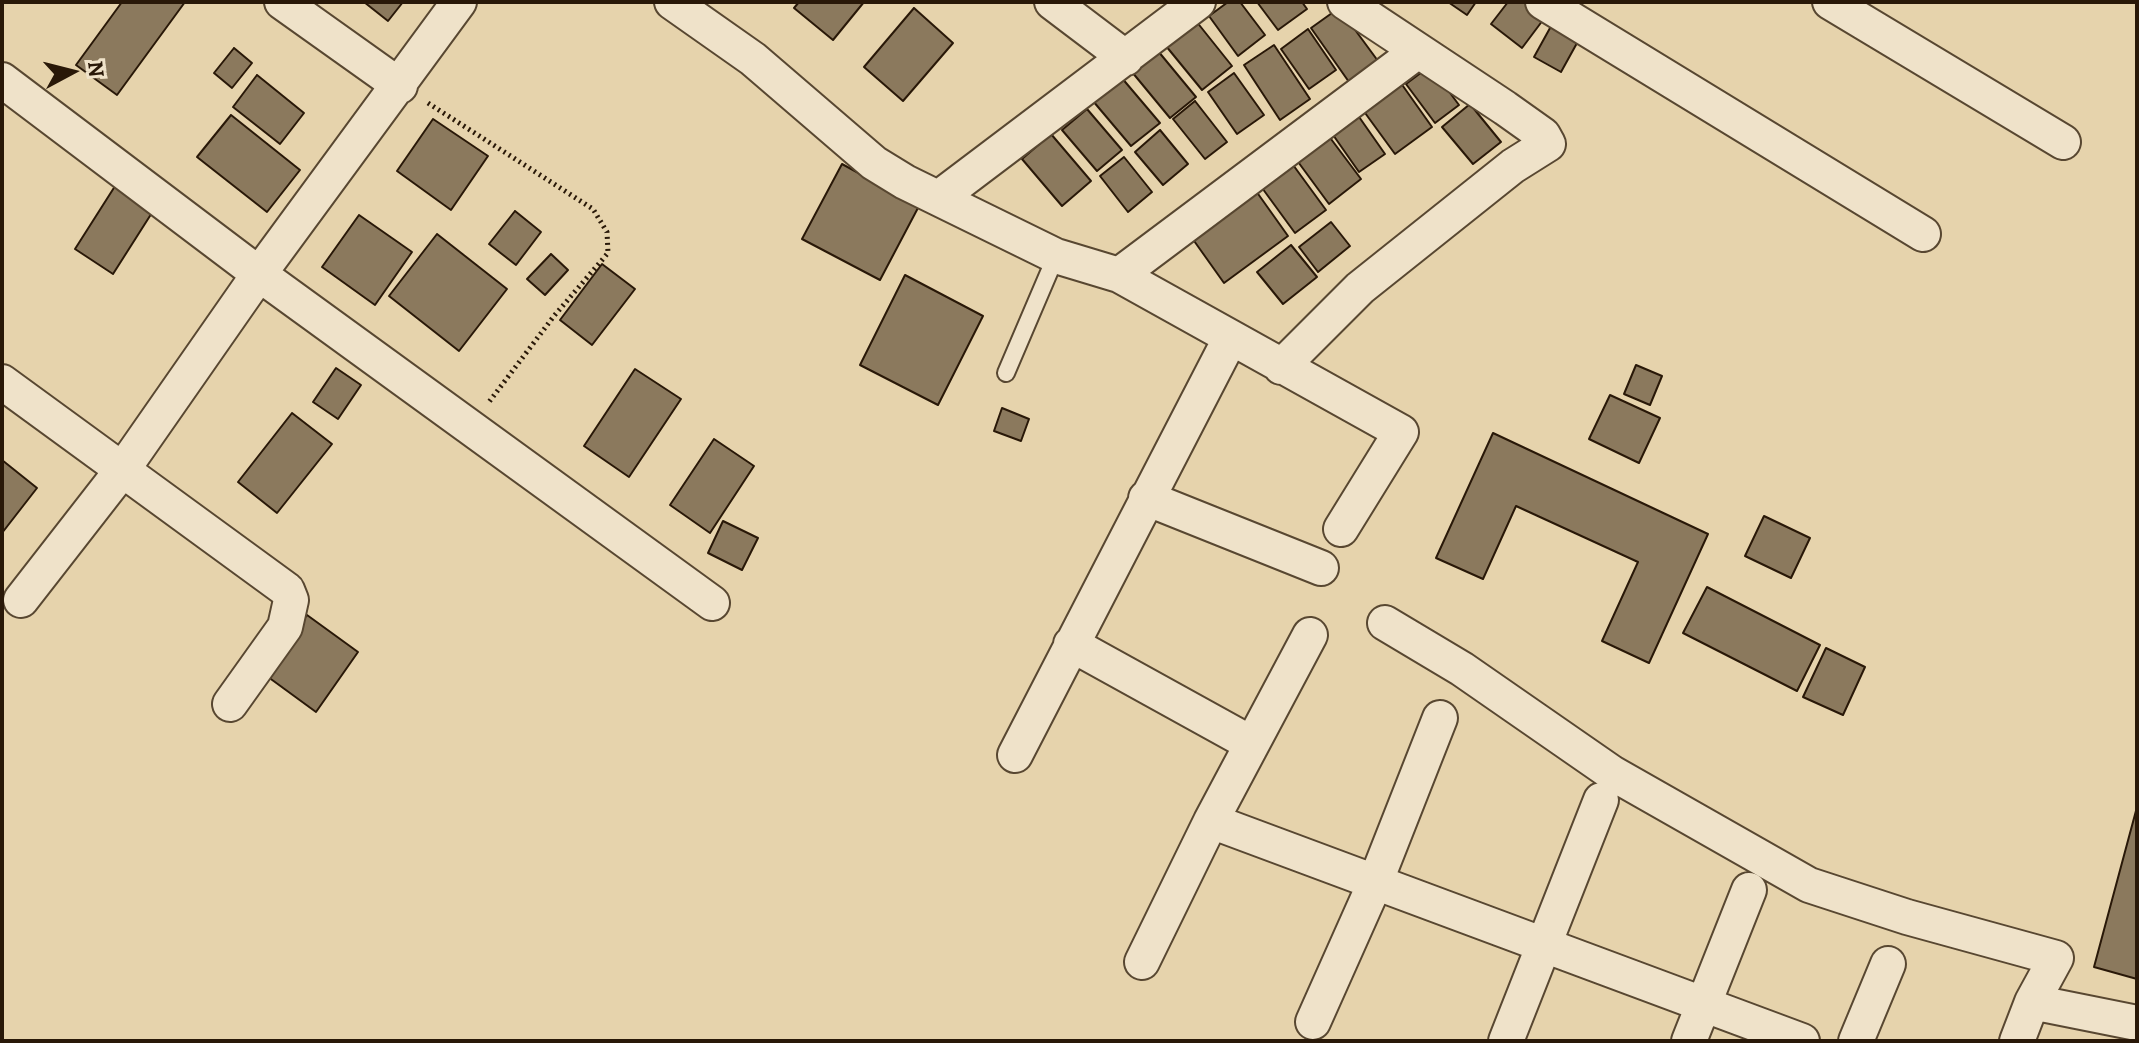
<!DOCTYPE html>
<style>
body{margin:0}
#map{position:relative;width:2139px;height:1043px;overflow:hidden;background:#e6d3ac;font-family:Alegreya,serif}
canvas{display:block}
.frame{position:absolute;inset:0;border:4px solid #291808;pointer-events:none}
.north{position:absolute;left:32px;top:32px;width:80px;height:80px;-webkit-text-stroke:6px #efe2c9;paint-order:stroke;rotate:83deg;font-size:22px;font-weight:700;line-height:32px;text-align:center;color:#291808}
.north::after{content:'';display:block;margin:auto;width:28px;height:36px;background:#291808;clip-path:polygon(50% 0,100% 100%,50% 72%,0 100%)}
</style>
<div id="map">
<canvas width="2139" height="1043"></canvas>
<div class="frame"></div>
<div class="north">N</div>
</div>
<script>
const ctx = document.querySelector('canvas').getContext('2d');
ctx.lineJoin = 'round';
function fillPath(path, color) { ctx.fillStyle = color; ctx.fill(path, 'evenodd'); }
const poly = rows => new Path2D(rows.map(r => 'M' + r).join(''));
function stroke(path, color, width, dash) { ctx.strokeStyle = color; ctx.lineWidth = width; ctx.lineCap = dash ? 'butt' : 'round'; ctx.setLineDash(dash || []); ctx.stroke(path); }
const building = poly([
 [122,2,185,2,117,95,76,65,122,2],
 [364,2,403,2,388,21,364,2],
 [799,2,864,2,833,40,794,8,799,2],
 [1228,2,1240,2,1265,35,1238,56,1209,16,1228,2],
 [1257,2,1302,2,1307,9,1278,30,1257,2],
 [1448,2,1476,2,1467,15,1448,2],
 [1508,2,1555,4,1522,48,1491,24,1508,2],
 [914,8,953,43,903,101,864,67,914,8],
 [1339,8,1378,61,1349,82,1311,28,1339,8],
 [1555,19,1582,34,1561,72,1534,57,1555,19],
 [1196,21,1232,66,1202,90,1166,46,1196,21],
 [1308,29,1336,70,1309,89,1281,49,1308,29],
 [1274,45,1310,99,1280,120,1244,65,1274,45],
 [234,48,252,63,232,88,214,73,234,48],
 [1158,51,1196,97,1170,118,1132,72,1158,51],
 [1430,66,1459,105,1435,123,1406,84,1430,66],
 [1234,73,1264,115,1237,134,1208,92,1234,73],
 [257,75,304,113,280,144,233,107,257,75],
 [1121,77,1160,123,1131,146,1093,101,1121,77],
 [1398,79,1432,127,1395,154,1360,106,1398,79],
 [1195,101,1227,142,1205,159,1173,119,1195,101],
 [1470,104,1501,142,1473,164,1442,127,1470,104],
 [1087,109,1122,150,1097,171,1062,130,1087,109],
 [1357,114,1385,154,1359,172,1331,132,1357,114],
 [231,115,300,170,267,212,197,157,231,115],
 [433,119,488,156,451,210,397,171,433,119],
 [1160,130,1188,164,1163,185,1135,152,1160,130],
 [1325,131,1361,179,1329,204,1293,155,1325,131],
 [1051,134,1091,181,1062,206,1022,159,1051,134],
 [1124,157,1152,192,1128,212,1100,176,1124,157],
 [1288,158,1326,210,1295,233,1257,181,1288,158],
 [842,164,919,206,880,280,802,239,842,164],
 [117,183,155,208,113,274,75,249,117,183],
 [1256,191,1288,236,1224,283,1192,238,1256,191],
 [515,211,541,232,516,265,489,244,515,211],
 [359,215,412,252,375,305,322,267,359,215],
 [1331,222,1350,246,1318,272,1299,247,1331,222],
 [437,234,507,289,459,351,389,296,437,234],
 [1291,245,1317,277,1283,304,1257,272,1291,245],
 [551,254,568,270,545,295,527,279,551,254],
 [602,264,635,289,592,345,560,320,602,264],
 [905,275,983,316,938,405,860,365,905,275],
 [1636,365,1662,376,1650,405,1624,394,1636,365],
 [336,368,361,385,338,419,313,402,336,368],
 [635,369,681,399,629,477,584,446,635,369],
 [1610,395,1660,418,1639,463,1589,439,1610,395],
 [1002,408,1029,419,1021,441,994,431,1002,408],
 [292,413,332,444,277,513,238,482,292,413],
 [1493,433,1708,534,1649,663,1602,641,1638,562,1516,506,1483,579,1436,558,1493,433],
 [714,439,754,466,710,533,670,505,714,439],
 [2,460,37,488,2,533,2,460],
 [1764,516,1810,538,1791,578,1745,556,1764,516],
 [723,521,758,538,742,570,708,553,723,521],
 [1707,587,1820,645,1797,691,1683,633,1707,587],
 [307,615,358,652,316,712,264,674,307,615],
 [1826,648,1865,667,1843,715,1803,697,1826,648],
 [2137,807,2137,979,2094,967,2137,807]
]);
fillPath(building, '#8b795d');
stroke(building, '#291808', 2);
const lane = poly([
 [1006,373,1056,256]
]);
const street = poly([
 [282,2,400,86],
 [672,2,753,59,874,163,905,182,1056,256,1119,275,1401,432,1341,529],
 [1052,2,1126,58],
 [1543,2,1923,234],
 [1830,2,2063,142],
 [2,80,259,274,712,603],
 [940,197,1198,2],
 [1119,275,1418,51],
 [1281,367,1360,288,1513,166,1548,144,1543,135,1505,108,1345,2],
 [2,382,287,590,291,600,285,627,230,704],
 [1146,498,1321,568],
 [21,600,123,469,259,274,459,2],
 [1385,623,1462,669,1612,773,1809,885,1907,917,2056,958,2032,1002,2137,1023],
 [1071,644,1252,744],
 [1015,755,1230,339],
 [1211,821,1802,1041],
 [1142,962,1211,821,1310,635],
 [1313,1022,1375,883,1440,718],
 [1506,1041,1601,800],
 [1689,1041,1749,890],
 [1856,1041,1888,964],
 [2017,1041,2032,1002]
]);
stroke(lane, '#584731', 20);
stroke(street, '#584731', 38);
stroke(poly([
 [428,103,593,209,607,232,608,253,554,316,489,402]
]), '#291808', 5, [2, 4]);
stroke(lane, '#efe2c9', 16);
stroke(street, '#efe2c9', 34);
</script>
